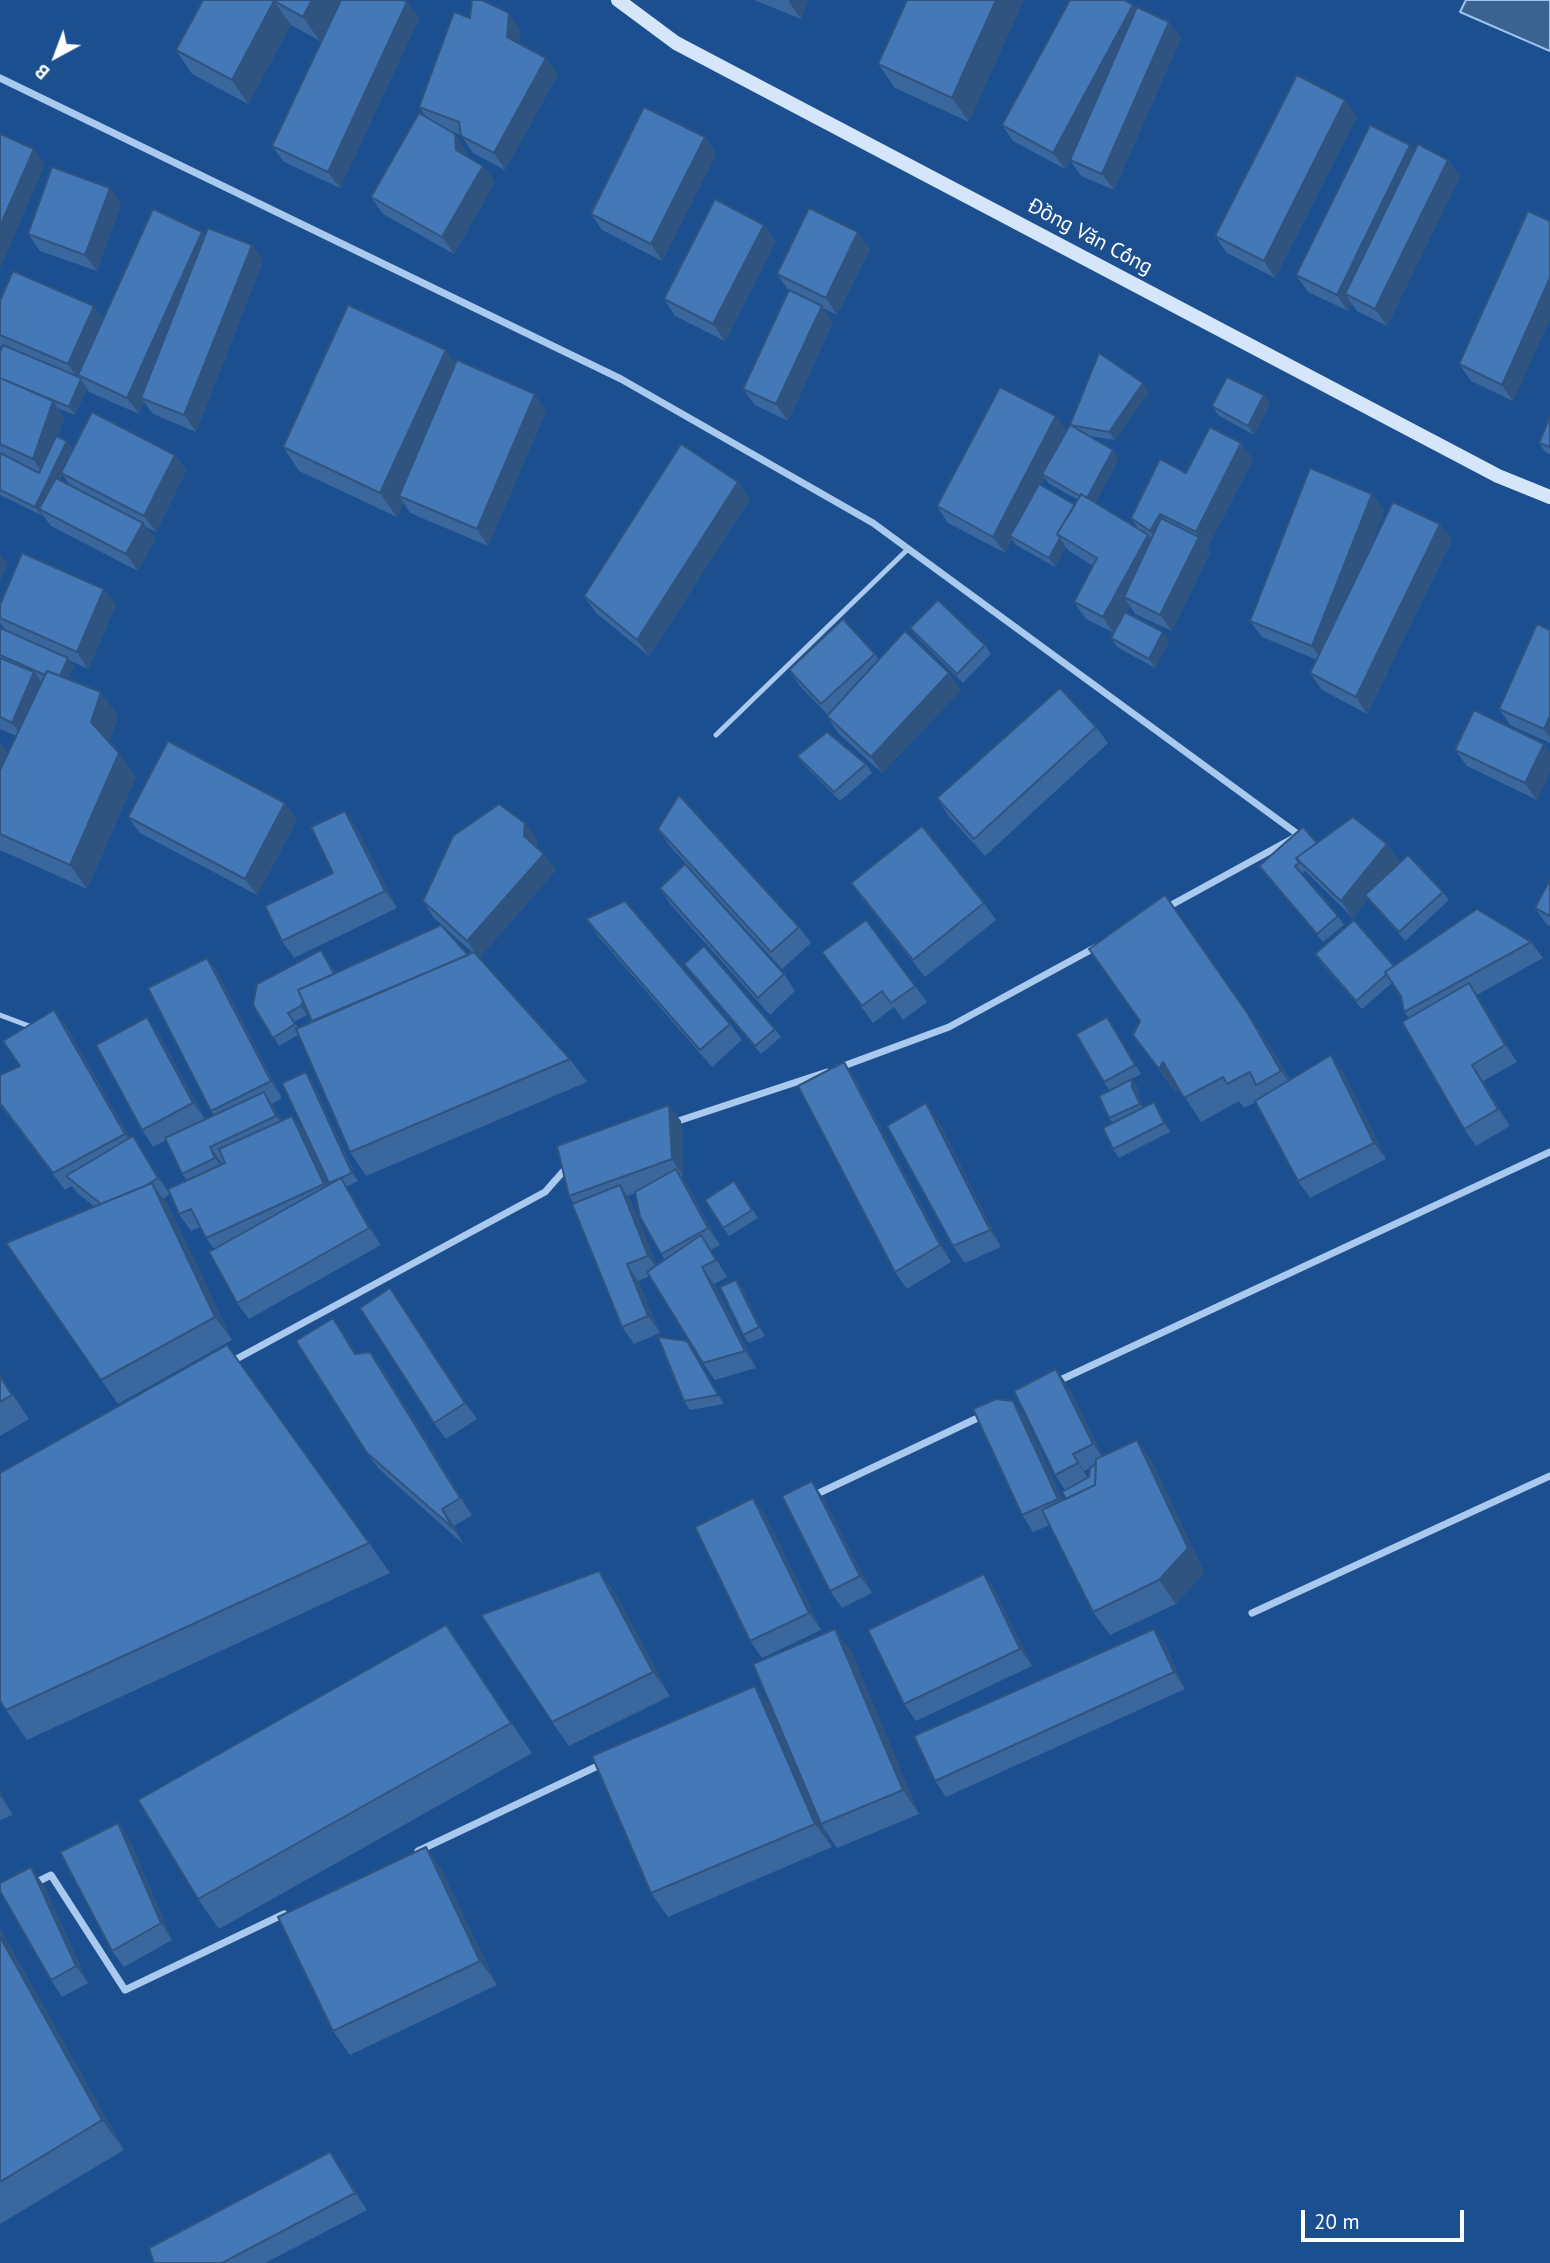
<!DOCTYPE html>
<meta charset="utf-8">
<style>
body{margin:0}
#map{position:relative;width:1550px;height:2263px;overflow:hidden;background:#1b4f8f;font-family:"PT Sans",sans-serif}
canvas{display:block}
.north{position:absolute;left:21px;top:21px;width:70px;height:70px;-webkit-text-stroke:5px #1b4f8f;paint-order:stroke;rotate:221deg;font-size:19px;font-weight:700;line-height:28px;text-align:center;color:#fff}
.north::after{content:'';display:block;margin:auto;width:24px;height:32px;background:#fff;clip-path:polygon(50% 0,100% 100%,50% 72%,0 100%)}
.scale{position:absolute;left:1301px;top:2210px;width:163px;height:32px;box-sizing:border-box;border:4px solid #fff;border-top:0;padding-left:9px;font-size:21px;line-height:24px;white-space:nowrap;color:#fff;-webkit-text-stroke:5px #1b4f8f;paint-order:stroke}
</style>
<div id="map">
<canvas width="1550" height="2263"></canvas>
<div class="north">B</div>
<div class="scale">20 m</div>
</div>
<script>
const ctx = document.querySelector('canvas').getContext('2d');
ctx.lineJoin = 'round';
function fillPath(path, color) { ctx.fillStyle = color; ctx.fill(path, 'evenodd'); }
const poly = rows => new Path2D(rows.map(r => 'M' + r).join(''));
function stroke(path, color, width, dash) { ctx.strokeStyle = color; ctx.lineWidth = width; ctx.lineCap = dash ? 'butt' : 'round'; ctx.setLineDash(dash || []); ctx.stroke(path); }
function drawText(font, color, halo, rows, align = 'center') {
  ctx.font = font + ' "PT Sans",sans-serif'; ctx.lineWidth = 5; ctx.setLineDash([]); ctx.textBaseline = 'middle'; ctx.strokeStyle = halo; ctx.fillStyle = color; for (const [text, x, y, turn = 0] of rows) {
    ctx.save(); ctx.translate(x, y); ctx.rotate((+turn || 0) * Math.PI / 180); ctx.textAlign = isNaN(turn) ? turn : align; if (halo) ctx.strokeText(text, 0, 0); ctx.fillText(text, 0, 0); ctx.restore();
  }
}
const water = poly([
 [1466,0,1550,0,1550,51,1460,12,1466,0]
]);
fillPath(water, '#3c6290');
stroke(water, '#9cc4f0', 2);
stroke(poly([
 [716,735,908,549],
 [0,1015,29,1026]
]), '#a9c9ee', 5);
stroke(poly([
 [0,78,621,379,873,523,1299,835,1164,909],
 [838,1068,949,1027,1096,947],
 [672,1123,827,1072],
 [229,1363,545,1192,568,1166],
 [1056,1382,1550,1152],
 [819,1493,984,1415],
 [1252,1613,1550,1476],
 [418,1851,604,1763],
 [35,1883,51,1875,125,1990,284,1914]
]), '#a9c9ee', 7);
stroke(poly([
 [618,0,676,43,1498,476,1550,497]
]), '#d6e6fa', 14);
fillPath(poly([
 [203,0,403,0,419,18,340,188,284,162,272,146,338,7,320,41,291,25,248,104,192,74,176,50],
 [754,0,808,0,801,19],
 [907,0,969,122,895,88,878,64],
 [1133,5,1136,9,1181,38,1114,190,1081,176,1070,160,1065,169,1013,141,1002,125],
 [470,18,520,30,519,44,558,74,505,170,473,153,461,135,448,130,466,151,467,156,483,166,495,182,454,254,383,214,371,197,426,117,419,107],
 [1357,117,1275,278,1227,253,1215,236],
 [705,137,716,154,662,261,602,230,591,214],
 [1414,151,1460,176,1387,326,1357,311,1352,304,1348,311,1308,292,1296,275],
 [110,188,121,205,97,271,40,251,28,234],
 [1528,211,1513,401,1471,381,1459,364],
 [202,232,205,236,252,245,263,261,196,432,153,414,144,402,139,414,89,392,87,388,75,415,58,408,64,418,58,437,73,449,175,455,186,471,156,532,146,527,155,539,138,571,51,526,42,514,41,515,0,495,0,352,2,347,0,346,0,301,94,306,103,320],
 [62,474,70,485,59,480],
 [776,241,725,341,675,316,664,299],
 [870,249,837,315,823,308,833,322,788,421,755,405,743,389,789,291,777,274],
 [456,364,546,411,488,546,410,513,404,503,397,517,299,471,283,447],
 [1149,392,1115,440,1089,436,1119,459,1095,503,1138,528,1131,518,1186,473,1241,443,1253,460,1207,548,1210,553,1172,631,1135,614,1130,606,1126,613,1169,641,1155,668,1117,647,1111,638,1114,633,1086,619,1074,602,1093,566,1069,551,1066,547,1055,567,1016,545,1012,539,1005,553,948,523,937,506,1067,431,1070,425],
 [1045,478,1048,483,1078,500,1075,505,1041,485],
 [1264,395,1270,404,1254,435,1218,415,1212,406],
 [1550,417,1550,454,1545,452,1539,443],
 [738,482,750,499,649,656,596,613,584,596],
 [1384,510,1364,562,1452,540,1367,714,1322,690,1310,673,1317,660,1262,637,1250,621],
 [0,605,116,605,88,669,69,660,74,667,68,679,118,716,109,742,136,777,87,889,0,850,0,742,8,753,16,736,0,729,0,628,6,631,0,623],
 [910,628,985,645,991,654,963,683,916,636],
 [1550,630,1550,743,1510,725,1499,709],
 [875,654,879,660,961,690,882,773,838,733,827,716,828,715,800,686,789,670],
 [1474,710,1537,800,1467,766,1455,750],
 [1096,727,1108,743,985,856,948,815,937,798],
 [797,756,866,764,872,773,840,801,803,764],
 [345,811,356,827,397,908,294,958,282,941,333,873],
 [128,817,297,820,257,895,140,833],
 [658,829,799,927,811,943,782,969,669,845],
 [537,839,536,847,556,870,479,958,570,1059,587,1082,366,1176,350,1152,298,1035,279,1046,253,1005,327,959,335,973,468,955,473,953,434,918,423,901],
 [308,1012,312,1021,298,1028,294,1022,307,1015],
 [1387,844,1399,861,1389,872,1443,892,1449,900,1405,941,1368,899,1353,918,1305,871,1302,874,1338,916,1344,925,1323,942,1265,874,1259,866],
 [1550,880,1550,926,1547,925,1535,908],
 [851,883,984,903,996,920,925,977,863,900],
 [660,888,784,974,795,991,770,1015,671,905],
 [586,919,730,1024,742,1040,712,1067,598,936],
 [1531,942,1543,958,1477,995,1517,1062,1483,1081,1510,1126,1476,1146,1464,1129,1409,1018,1404,1012,1401,996,1392,983,1362,1009,1321,963,1315,954,1394,966],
 [822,952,915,986,927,1002,903,1020,894,1007,873,1023],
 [207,958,219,975,282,1098,272,1104,281,1121,292,1116,304,1132,328,1185,330,1184,282,1083,306,1072,312,1081,358,1181,346,1187,381,1245,249,1319,237,1303,214,1249,206,1238,200,1227,191,1231,179,1214,187,1180,182,1174,166,1140,153,1147,142,1130,147,1017,159,1034,205,1119,193,1125,214,1115,211,1111],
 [684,964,775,1029,781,1037,761,1054,690,972],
 [1107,1017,1141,1074,1113,1089,1132,1079,1138,1088,1138,1096,1143,1108,1160,1111,1170,1132,1119,1158,1113,1149,1113,1123,1109,1118,1110,1091,1104,1082],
 [66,1026,130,1138,144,1153,170,1194,163,1199,169,1207,232,1340,118,1404,6,1243,95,1207,77,1193,72,1186,65,1190,0,1105,0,1075,20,1066],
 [1133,1035,1265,1038,1290,1080,1343,1072,1386,1159,1310,1198,1298,1181,1256,1102,1244,1108,1239,1101,1201,1122,1179,1088,1176,1093],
 [844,1062,855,1079,951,1262,907,1289,895,1272],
 [938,1120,1001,1247,965,1263,953,1246],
 [681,1121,683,1176,681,1177,688,1186,720,1245,711,1250,727,1277,714,1284,756,1368,715,1380,703,1363,650,1276,638,1281,660,1333,634,1344,622,1327,574,1204,569,1196],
 [635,1193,661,1254,665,1260,657,1265,631,1202,627,1196],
 [740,1190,758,1218,729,1236,705,1200],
 [736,1280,742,1288,765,1336,749,1343,743,1335],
 [390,1288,477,1419,446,1439,434,1423],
 [333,1318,357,1354,370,1352,382,1368,472,1515,454,1526,464,1545,379,1469,367,1453],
 [693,1350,724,1404,690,1410,684,1401],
 [1056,1369,1068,1386,1102,1456,1137,1440,1153,1464,1204,1572,1176,1604,1110,1635,1093,1612,1050,1525,1033,1532,1022,1515,1013,1401,1025,1418,1063,1501,1066,1499,1065,1490,1055,1475],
 [1090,1468,1089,1477,1088,1478,1084,1471],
 [0,1374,29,1419,0,1436],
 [812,1481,823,1498,872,1593,842,1608,830,1591],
 [765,1515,821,1630,762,1658,750,1641],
 [369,1543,390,1573,27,1740,6,1710],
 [599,1571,616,1595,670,1696,569,1746,552,1722],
 [984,1574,995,1591,1032,1666,916,1721,904,1704],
 [446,1625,532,1753,219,1929,198,1899],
 [1154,1629,1165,1645,1185,1689,946,1797,935,1781],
 [852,1653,919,1814,837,1848,822,1826,832,1847,668,1917,651,1893,755,1686,772,1710,806,1788],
 [0,1791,13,1815,0,1820],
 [118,1823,129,1839,172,1940,124,1967,112,1951],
 [426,1847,442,1871,497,1985,350,2055,333,2031],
 [43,1884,88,1983,62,1997,51,1980],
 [0,1929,124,2150,0,2224],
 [342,2169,367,2210,265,2263,154,2263]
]), '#3a679d');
fillPath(poly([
 [312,0,342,0,320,41,303,17],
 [790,0,808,0,801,19,789,2],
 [996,0,1024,0,969,122,952,98],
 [274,1,291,25,248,104,232,80],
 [407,2,419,18,340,188,328,172],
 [1133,5,1144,22,1065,169,1053,153],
 [509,13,520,30,519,54,507,37],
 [1169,22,1181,38,1114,190,1102,174],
 [546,58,558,74,505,170,494,153],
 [1345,100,1357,117,1275,278,1264,261],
 [455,134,466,151,468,166,456,150],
 [705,137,716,154,662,261,651,244],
 [1410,145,1422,161,1345,294,1352,304,1348,311,1337,295],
 [34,149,45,165,0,269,0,226],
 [1448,160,1460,176,1387,326,1375,309],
 [483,166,495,182,454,254,442,237],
 [110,188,121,205,97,271,85,255],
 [764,225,776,241,725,341,713,324],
 [202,232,214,249,141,398,144,402,139,414,127,398],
 [858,232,870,249,837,315,826,298],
 [252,245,263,261,196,432,184,415],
 [1550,278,1550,320,1513,401,1502,385],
 [94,306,105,323,78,375,87,388,75,415,69,407,80,381,68,364],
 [822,306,833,322,788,421,776,404],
 [446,350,463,374,399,496,404,503,397,517,380,493],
 [1143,383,1149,392,1115,440,1109,432],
 [535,394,546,411,488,546,477,529],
 [1264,395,1270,404,1254,435,1248,426],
 [53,401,64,418,45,476,33,459],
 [1056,416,1068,433,1042,474,1045,478,1013,538,1010,536,1012,539,1005,553,993,537],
 [67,441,73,450,43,511,39,509,42,514,41,515,35,507],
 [1241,443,1253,460,1207,548,1196,532],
 [1113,450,1119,459,1092,508,1086,499],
 [175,455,186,471,156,532,144,516],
 [738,482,750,499,649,656,637,640],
 [1372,494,1384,510,1324,663,1312,646],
 [1160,514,1172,531,1162,548,1150,531],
 [143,523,155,539,138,571,126,554],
 [1440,524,1452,540,1367,714,1356,697],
 [1148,535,1160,551,1124,597,1130,606,1114,634,1103,617],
 [1199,537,1210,553,1172,631,1160,615],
 [1060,538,1066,547,1055,567,1049,558],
 [0,554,8,565,0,581],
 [104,589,116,605,88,669,77,652],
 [1163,632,1169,641,1155,668,1149,659],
 [68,658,74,667,64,689,58,680],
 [34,672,46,689,24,739,12,723],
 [949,673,961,690,882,773,871,757],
 [101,692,118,716,108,746,91,722],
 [1550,716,1550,738,1544,729],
 [0,742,8,753,0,777],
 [1544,744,1550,752,1550,773,1537,800,1525,783],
 [119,753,136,777,87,889,70,865],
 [285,803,297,820,257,895,245,879],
 [345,811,356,827,397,908,385,891],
 [525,823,537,839,536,853,524,836],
 [1387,844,1399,861,1368,899,1365,895,1368,899,1353,918,1341,901],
 [544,854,556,870,479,958,467,941],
 [1165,895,1265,1038,1298,1095,1281,1071],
 [207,958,219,975,282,1098,271,1081],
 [1469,983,1481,1000,1517,1062,1505,1045],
 [306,991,312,1000,307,1015,301,1006],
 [54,1010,66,1026,137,1150,125,1134],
 [147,1017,159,1034,205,1119,193,1103],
 [1107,1017,1113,1025,1141,1074,1135,1065],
 [1331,1055,1343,1072,1386,1159,1374,1143],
 [844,1062,855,1079,951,1262,940,1245],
 [1163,1062,1180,1086,1176,1093,1159,1069],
 [1472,1065,1483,1081,1510,1126,1498,1109],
 [306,1072,312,1081,358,1181,352,1173],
 [1132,1079,1138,1088,1138,1096,1146,1112,1140,1104,1132,1087],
 [264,1092,275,1109,288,1133,276,1116],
 [1154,1102,1160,1111,1170,1132,1164,1123],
 [926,1103,938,1120,1001,1247,990,1230],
 [669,1105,681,1121,683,1176,672,1159],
 [292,1116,304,1132,335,1201,324,1184],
 [133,1136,144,1153,170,1194,158,1178],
 [210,1147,222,1163,227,1174,215,1158],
 [676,1169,688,1186,720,1245,708,1228],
 [341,1178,352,1195,381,1245,369,1228],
 [152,1183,169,1207,232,1340,215,1317],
 [620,1185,631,1202,660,1272,648,1256],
 [627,1264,638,1281,660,1333,648,1316],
 [702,1267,714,1284,756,1368,745,1351],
 [736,1280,742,1288,765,1336,759,1327],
 [390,1288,402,1305,477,1419,465,1403],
 [333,1318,345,1335,367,1371,355,1354],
 [687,1341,693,1350,724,1404,718,1395],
 [370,1352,382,1368,472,1515,460,1498],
 [1056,1369,1068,1386,1105,1461,1093,1444],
 [0,1374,29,1419,0,1376],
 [1013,1401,1025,1418,1069,1515,1058,1499],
 [1137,1440,1153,1464,1204,1572,1176,1604,1159,1580],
 [1073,1454,1084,1471,1089,1480,1078,1463],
 [812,1481,823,1498,872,1593,860,1576],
 [753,1498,765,1515,821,1630,809,1613],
 [442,1509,454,1526,464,1545,453,1528],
 [599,1571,616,1595,670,1696,653,1672],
 [984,1574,995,1591,1032,1666,1020,1649],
 [446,1625,467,1655,532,1753,511,1723],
 [835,1629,852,1653,919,1814,903,1790],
 [1154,1629,1165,1645,1185,1689,1174,1672],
 [755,1686,772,1710,832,1847,815,1824],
 [0,1791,13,1815,0,1796],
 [118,1823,129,1839,172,1940,161,1923],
 [426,1847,442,1871,497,1985,480,1961],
 [31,1867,43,1884,88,1983,76,1966],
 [0,1929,124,2150,102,2120,0,1937],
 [330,2152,342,2169,367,2210,355,2193]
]), '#305480');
const building = poly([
 [203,0,312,0,303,17,274,1,232,80,176,50,203,0],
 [341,0,403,0,407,2,328,172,272,146,341,0],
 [472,0,482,0,509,13,507,37,546,58,494,153,461,136,459,122,419,107,454,12,470,18,472,0],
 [907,0,996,0,952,98,878,64,907,0],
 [1070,0,1124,0,1133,5,1053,153,1002,125,1070,0],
 [1137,7,1169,22,1102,174,1070,160,1137,7],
 [1297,75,1345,100,1264,261,1215,236,1297,75],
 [644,107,705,137,651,244,591,214,644,107],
 [419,113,455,134,456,150,483,166,442,237,371,197,419,113],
 [1370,125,1410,145,1337,295,1296,275,1370,125],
 [0,134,34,149,0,226,0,134],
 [1418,144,1448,160,1375,309,1345,294,1418,144],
 [52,167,110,188,85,255,28,234,52,167],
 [715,199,764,225,713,324,664,299,715,199],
 [809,208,858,232,826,298,777,274,809,208],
 [153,209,202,232,127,398,78,375,153,209],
 [1528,211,1550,221,1550,278,1502,385,1459,364,1528,211],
 [208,228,252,245,184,415,141,398,208,228],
 [13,271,94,306,68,364,0,335,0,301,13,271],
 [789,290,822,306,776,404,743,389,789,290],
 [348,305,446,350,380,493,283,447,348,305],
 [3,345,79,377,81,379,69,407,0,378,0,352,3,345],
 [1099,353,1143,383,1109,432,1070,425,1113,450,1087,498,1081,494,1080,496,1042,474,1070,425,1099,353],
 [457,360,535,394,477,529,399,496,457,360],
 [1227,377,1264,395,1248,426,1212,406,1227,377],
 [0,378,53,401,33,459,0,444,0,378],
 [1000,387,1056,416,993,537,937,506,1000,387],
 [92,412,175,455,144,516,61,473,92,412],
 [1550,417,1550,447,1539,443,1550,417],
 [1210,427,1241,443,1196,532,1160,514,1150,531,1131,518,1160,459,1186,473,1210,427],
 [56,436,67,441,35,507,0,490,0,453,39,473,56,436],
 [681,444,738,482,637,640,584,596,681,444],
 [1310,468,1372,494,1312,646,1250,621,1310,468],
 [56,478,143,523,126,554,39,509,56,478],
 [1039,484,1075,505,1057,534,1060,538,1049,558,1010,536,1039,484],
 [1081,494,1148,535,1103,617,1074,602,1097,558,1057,534,1081,494],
 [1393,502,1440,524,1356,697,1310,673,1393,502],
 [1161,518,1199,537,1160,615,1124,597,1161,518],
 [22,553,104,589,77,652,0,618,0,605,22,553],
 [938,600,985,645,957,674,910,628,938,600],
 [1125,612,1163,632,1149,659,1111,638,1125,612],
 [843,619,875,654,821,704,789,670,843,619],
 [1537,624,1550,630,1550,716,1544,729,1499,709,1537,624],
 [0,628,68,658,60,676,47,671,45,675,0,655,0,628],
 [905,631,949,673,871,757,827,716,905,631],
 [0,658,34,672,12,723,0,717,0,658],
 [47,671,101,692,91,722,119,753,70,865,0,834,0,770,47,671],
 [1060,688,1096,727,974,839,937,798,1060,688],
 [1474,710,1544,744,1525,783,1455,750,1474,710],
 [827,732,866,764,834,792,797,756,827,732],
 [168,741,285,803,245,879,128,817,168,741],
 [679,795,799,927,771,952,658,829,679,795],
 [499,804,525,823,524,836,544,854,467,941,423,901,453,836,499,804],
 [345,811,385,891,282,941,265,906,333,873,311,827,345,811],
 [1353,817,1387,844,1341,901,1296,858,1353,817],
 [922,826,984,903,913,960,851,883,922,826],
 [1303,827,1317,843,1296,858,1299,863,1295,866,1338,916,1317,934,1259,866,1303,827],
 [1408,855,1443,892,1399,932,1365,895,1408,855],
 [685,864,784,974,758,998,660,888,685,864],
 [1550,880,1550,916,1535,908,1550,880],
 [1165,895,1248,1014,1281,1071,1256,1085,1250,1072,1227,1084,1223,1077,1184,1098,1163,1062,1159,1069,1133,1035,1140,1021,1089,949,1165,895],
 [625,901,730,1024,700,1050,586,919,625,901],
 [1477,909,1531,942,1404,1012,1401,996,1385,972,1477,909],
 [866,920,915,986,891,1003,882,991,862,1006,822,952,866,920],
 [1354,920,1394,966,1385,972,1386,975,1356,1001,1315,954,1354,920],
 [441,925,468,955,312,1021,298,990,441,925],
 [704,946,775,1029,755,1046,684,964,704,946],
 [321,950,334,974,298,990,303,1001,301,1006,288,1013,295,1024,273,1038,253,1005,257,984,321,950],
 [474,952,570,1059,350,1152,296,1029,474,952],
 [207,958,271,1081,211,1111,148,988,207,958],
 [1469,983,1505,1045,1472,1065,1498,1109,1464,1129,1402,1022,1469,983],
 [54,1010,125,1134,53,1173,0,1103,0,1075,20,1066,3,1041,54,1010],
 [147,1017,193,1103,142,1130,96,1045,147,1017],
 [1107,1017,1135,1065,1104,1082,1076,1034,1107,1017],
 [1331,1055,1374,1143,1298,1181,1255,1101,1331,1055],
 [844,1062,940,1245,895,1272,798,1086,844,1062],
 [306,1072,352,1173,329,1183,282,1083,306,1072],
 [1132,1079,1132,1087,1140,1104,1109,1118,1099,1096,1132,1079],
 [264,1092,276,1116,210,1147,215,1158,182,1174,165,1138,264,1092],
 [1154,1102,1164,1123,1113,1149,1103,1128,1154,1102],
 [926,1103,990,1230,953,1246,887,1126,926,1103],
 [669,1105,672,1159,569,1196,557,1146,669,1105],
 [292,1116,324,1184,206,1238,191,1209,179,1214,168,1189,225,1163,219,1149,292,1116],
 [133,1136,158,1178,145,1186,101,1204,66,1176,133,1136],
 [676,1169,708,1228,661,1254,640,1217,635,1192,676,1169],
 [341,1178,369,1228,237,1303,209,1252,341,1178],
 [734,1181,752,1210,723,1228,705,1200,734,1181],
 [152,1183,215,1317,101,1380,6,1243,152,1183],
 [620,1185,648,1256,627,1264,648,1316,622,1327,572,1204,620,1185],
 [701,1235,716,1260,702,1267,745,1351,703,1363,647,1272,701,1235],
 [736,1280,759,1327,743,1335,720,1287,736,1280],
 [390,1288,465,1403,434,1423,360,1308,390,1288],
 [333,1318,355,1354,370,1352,460,1498,442,1509,453,1528,367,1453,296,1341,333,1318],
 [658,1337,687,1341,718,1395,684,1401,658,1337],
 [227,1345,369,1543,6,1710,0,1701,0,1473,227,1345],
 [1056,1369,1093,1444,1073,1454,1078,1463,1055,1475,1014,1391,1056,1369],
 [0,1376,12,1395,0,1402,0,1376],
 [996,1399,1013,1401,1058,1499,1022,1515,973,1409,996,1399],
 [1137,1440,1188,1548,1159,1580,1093,1612,1042,1510,1095,1485,1096,1459,1137,1440],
 [1096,1464,1095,1485,1066,1499,1062,1492,1089,1477,1090,1468,1096,1464],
 [812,1481,860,1576,830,1591,782,1496,812,1481],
 [753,1498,809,1613,750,1641,695,1527,753,1498],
 [599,1571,653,1672,552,1722,481,1615,599,1571],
 [984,1574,1020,1649,904,1704,868,1630,984,1574],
 [446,1625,511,1723,198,1899,138,1800,446,1625],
 [835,1629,903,1790,821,1824,753,1664,835,1629],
 [1154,1629,1174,1672,935,1781,914,1736,1154,1629],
 [755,1686,815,1824,651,1893,592,1756,755,1686],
 [118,1823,161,1923,112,1951,60,1852,118,1823],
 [426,1847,480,1961,333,2031,278,1917,426,1847],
 [31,1867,76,1966,51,1980,0,1891,0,1883,31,1867],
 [0,1937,102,2120,0,2182,0,1937],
 [330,2152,355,2193,222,2263,154,2263,149,2248,330,2152]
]);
fillPath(building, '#4478b7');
stroke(building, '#305480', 2);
drawText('21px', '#fff', '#1b4f8f', [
 ["Đồng Văn Cống",1090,237,28]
]);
</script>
